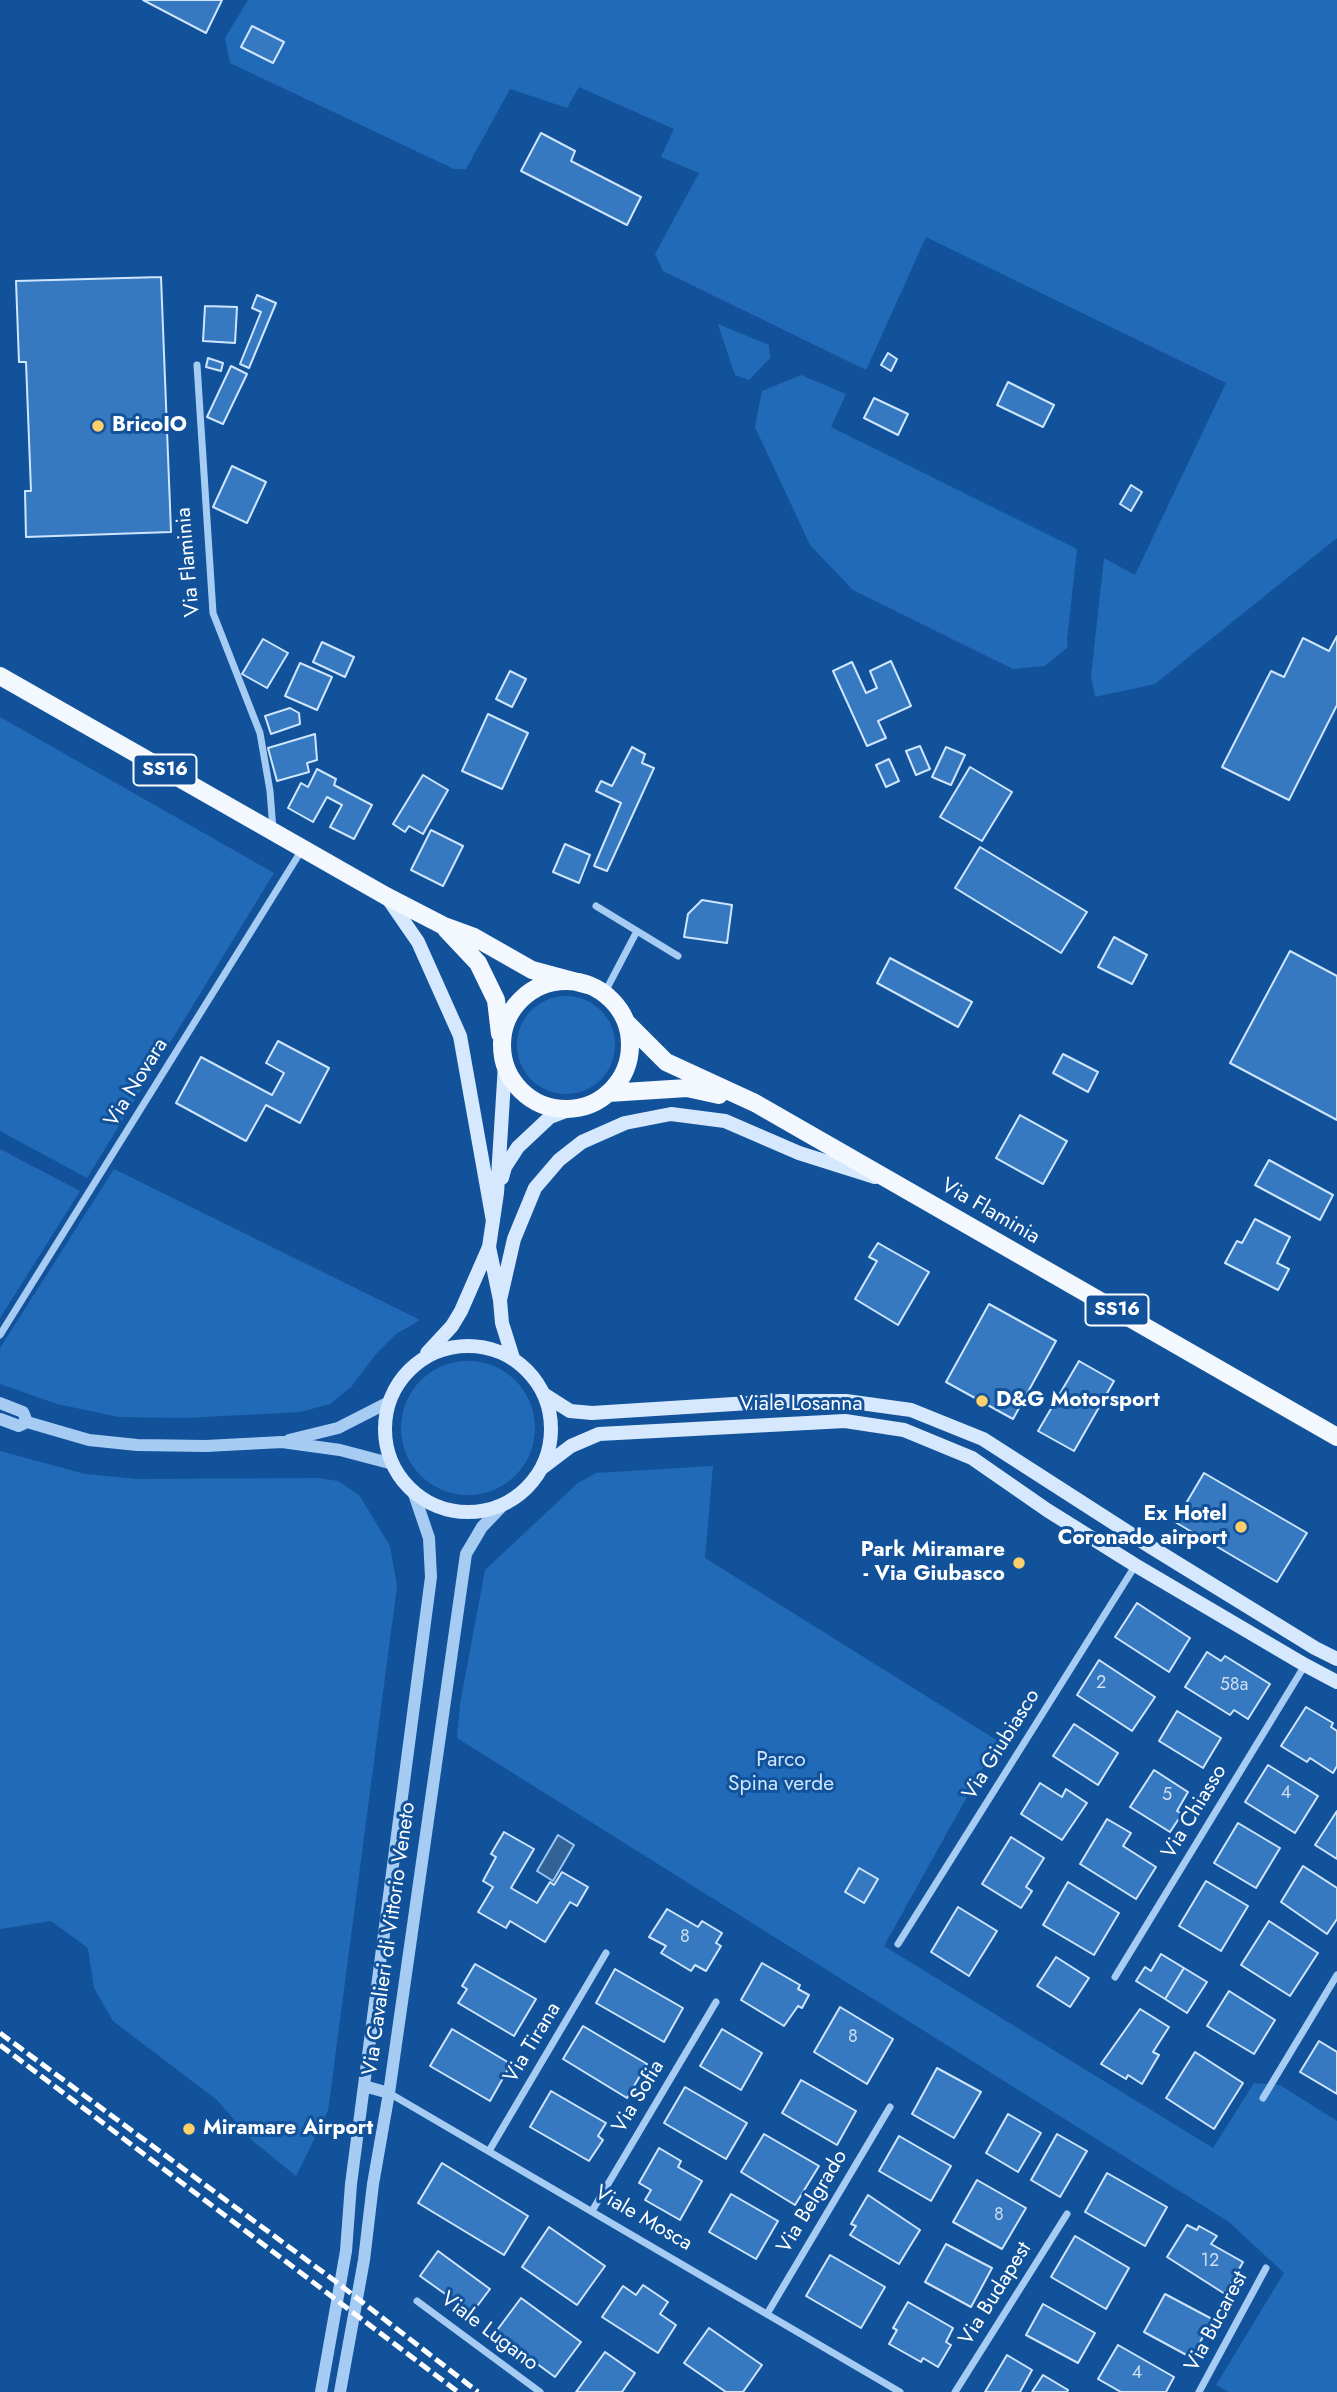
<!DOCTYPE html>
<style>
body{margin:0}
canvas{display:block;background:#12529a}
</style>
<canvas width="1337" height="2392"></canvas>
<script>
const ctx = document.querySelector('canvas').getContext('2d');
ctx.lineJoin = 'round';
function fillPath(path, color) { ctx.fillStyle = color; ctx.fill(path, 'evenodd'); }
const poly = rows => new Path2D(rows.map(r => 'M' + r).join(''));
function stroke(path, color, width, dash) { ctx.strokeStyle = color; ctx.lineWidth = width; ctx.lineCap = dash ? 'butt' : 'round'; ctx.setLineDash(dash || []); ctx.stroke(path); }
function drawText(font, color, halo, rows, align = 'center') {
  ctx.font = font + ' Jost,sans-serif'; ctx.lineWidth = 6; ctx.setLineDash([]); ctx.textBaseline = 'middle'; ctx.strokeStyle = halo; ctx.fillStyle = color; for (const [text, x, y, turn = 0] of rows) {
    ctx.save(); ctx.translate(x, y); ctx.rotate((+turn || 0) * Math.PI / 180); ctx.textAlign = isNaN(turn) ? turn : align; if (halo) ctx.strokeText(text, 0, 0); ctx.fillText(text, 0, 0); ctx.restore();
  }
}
fillPath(poly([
 [248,0,1337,0,1337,538,1155,684,1095,697,1091,676,1104,558,1135,575,1226,383,926,237,866,370,663,271,655,254,699,173,661,157,674,129,579,87,567,108,510,89,466,169,454,169,230,63,225,38],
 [718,324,769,345,770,358,749,380,735,375],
 [801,375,846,394,831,427,1077,549,1067,640,1068,647,1045,666,1013,669,853,590,810,545,755,427,762,391],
 [0,717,274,873,87,1178,0,1131],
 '517 1045a49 49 0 1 1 98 0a49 49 0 1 1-98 0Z',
 [0,1149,80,1191,0,1318],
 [114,1169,420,1320,396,1334,376,1354,351,1387,330,1404,300,1412,185,1418,119,1417,57,1404,0,1384,0,1348],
 '401 1428a67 67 0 1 1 134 0a67 67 0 1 1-134 0Z',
 [0,1451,85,1474,136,1479,318,1478,338,1481,359,1495,390,1546,397,1586,328,2111,296,2176,253,2141,217,2100,113,2021,94,1988,88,1948,51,1921,0,1929],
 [713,1466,705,1558,998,1741,884,1946,1213,2148,1254,2083,1280,2085,1337,2121,1337,2392,1229,2392,1216,2385,1284,2273,1229,2222,457,1738,460,1704,485,1570,578,1483,596,1473]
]), '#216ab8');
const water = poly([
 [558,1835,574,1845,553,1881,537,1871,558,1835]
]);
fillPath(water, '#336296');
stroke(water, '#98c7f7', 2);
const building = poly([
 [143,0,222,0,206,33,143,0],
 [252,26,284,42,273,63,241,47,252,26],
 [541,133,575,151,571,161,641,197,627,225,521,171,541,133],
 [161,277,171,532,26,537,25,491,31,491,26,362,19,362,16,281,161,277],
 [257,295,276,303,249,368,240,364,261,312,252,308,257,295],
 [205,306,237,307,235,343,203,341,205,306],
 [888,353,897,359,891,371,881,365,888,353],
 [208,358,223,363,221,371,206,367,208,358],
 [231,366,247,374,223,424,207,417,231,366],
 [1008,382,1054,405,1043,427,997,405,1008,382],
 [874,398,908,414,898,435,864,418,874,398],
 [232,466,266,482,247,523,213,507,232,466],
 [1131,485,1142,492,1131,511,1120,504,1131,485],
 [1337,636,1337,705,1289,800,1222,767,1271,671,1284,677,1303,638,1329,651,1337,636],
 [263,639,288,653,267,688,242,674,263,639],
 [322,642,354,657,345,677,313,662,322,642],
 [891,661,911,706,878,721,886,738,867,746,833,671,852,662,866,693,877,688,870,671,891,661],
 [300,663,332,677,317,710,285,696,300,663],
 [510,671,526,679,512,707,496,699,510,671],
 [290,708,299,713,300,724,271,734,265,716,290,708],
 [488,714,528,733,502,789,462,771,488,714],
 [315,734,317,760,307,763,309,772,277,781,268,748,315,734],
 [920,746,930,769,916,775,906,751,920,746],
 [632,747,645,754,642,763,654,768,607,871,594,866,621,803,596,791,601,781,612,786,632,747],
 [946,747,965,755,951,785,932,777,946,747],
 [889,759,899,781,886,787,876,765,889,759],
 [970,767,1012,792,982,841,940,817,970,767],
 [317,769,336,779,334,785,372,805,354,839,330,827,342,805,327,797,313,822,288,808,301,783,308,787,317,769],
 [423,775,448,790,423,834,409,826,405,832,393,824,423,775],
 [431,830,463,846,443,886,411,870,431,830],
 [565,844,590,855,579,883,553,872,565,844],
 [980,847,1087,912,1061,953,955,888,980,847],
 [702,900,732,905,727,943,684,937,688,914,702,900],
 [1114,937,1147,955,1132,984,1098,967,1114,937],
 [1290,951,1337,976,1337,1120,1230,1063,1290,951],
 [890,958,972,1002,958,1027,877,983,890,958],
 [278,1041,329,1068,300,1123,266,1105,246,1141,176,1103,201,1057,272,1095,284,1073,266,1063,278,1041],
 [1063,1054,1098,1072,1088,1092,1053,1073,1063,1054],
 [1020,1115,1067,1141,1043,1184,996,1158,1020,1115],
 [1269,1160,1333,1195,1320,1220,1255,1185,1269,1160],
 [1255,1219,1290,1237,1277,1263,1289,1269,1278,1290,1225,1263,1237,1241,1242,1243,1255,1219],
 [878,1243,929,1272,898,1325,855,1299,877,1261,869,1257,878,1243],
 [989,1304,1056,1341,1013,1419,946,1382,989,1304],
 [1079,1361,1114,1381,1074,1451,1038,1431,1079,1361],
 [1204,1473,1307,1533,1277,1582,1175,1522,1204,1473],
 [1137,1603,1190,1638,1169,1672,1115,1637,1137,1603],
 [1207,1652,1221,1661,1225,1656,1270,1684,1248,1719,1234,1710,1230,1715,1185,1687,1207,1652],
 [1099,1660,1155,1697,1132,1731,1077,1695,1099,1660],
 [1306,1707,1333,1723,1331,1727,1337,1731,1337,1766,1333,1773,1310,1758,1307,1762,1281,1746,1306,1707],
 [1177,1711,1221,1738,1203,1768,1159,1741,1177,1711],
 [1074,1724,1118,1753,1098,1785,1053,1756,1074,1724],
 [1268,1765,1318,1796,1295,1833,1245,1802,1268,1765],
 [1154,1770,1188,1792,1177,1811,1182,1814,1170,1832,1130,1807,1154,1770],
 [1040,1783,1062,1797,1066,1789,1087,1803,1062,1840,1021,1814,1040,1783],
 [1337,1811,1337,1859,1315,1845,1337,1811],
 [1107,1819,1131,1833,1123,1846,1156,1867,1136,1899,1080,1864,1107,1819],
 [1238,1823,1280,1848,1256,1888,1214,1863,1238,1823],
 [504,1832,534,1849,511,1888,537,1903,550,1882,554,1885,562,1872,588,1887,577,1906,570,1902,545,1942,510,1921,506,1928,478,1912,493,1887,483,1881,496,1857,491,1854,504,1832],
 [1011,1837,1044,1858,1026,1887,1032,1891,1021,1908,982,1884,1011,1837],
 [1303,1866,1337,1888,1337,1919,1327,1934,1281,1902,1303,1866],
 [859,1868,878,1879,864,1903,845,1892,859,1868],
 [1206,1881,1248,1906,1221,1951,1179,1926,1206,1881],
 [1068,1882,1119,1913,1094,1955,1043,1925,1068,1882],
 [958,1907,997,1931,969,1976,931,1952,958,1907],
 [667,1909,698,1927,702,1921,722,1933,716,1943,721,1946,706,1971,695,1965,691,1971,661,1953,666,1946,649,1937,667,1909],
 [1269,1921,1318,1953,1290,1996,1241,1965,1269,1921],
 [1161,1954,1184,1968,1165,1999,1136,1981,1145,1967,1151,1971,1161,1954],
 [1056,1957,1089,1978,1070,2007,1037,1986,1056,1957],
 [762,1963,800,1985,798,1989,809,1995,802,2008,798,2006,784,2026,741,2000,762,1963],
 [475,1964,536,1999,514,2036,458,2003,467,1989,462,1986,475,1964],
 [1184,1968,1207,1982,1187,2013,1165,1999,1184,1968],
 [615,1969,683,2008,664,2042,596,2003,615,1969],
 [1229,1991,1275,2020,1254,2054,1207,2026,1229,1991],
 [840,2007,893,2039,867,2084,814,2052,840,2007],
 [1140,2009,1169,2027,1153,2052,1159,2055,1142,2084,1128,2075,1126,2079,1101,2064,1140,2009],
 [583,2026,647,2064,627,2098,563,2059,583,2026],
 [452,2029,511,2064,490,2101,430,2066,452,2029],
 [722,2029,762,2053,741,2090,700,2066,722,2029],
 [1319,2041,1337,2052,1337,2094,1300,2072,1319,2041],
 [1195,2052,1243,2083,1214,2129,1166,2098,1195,2052],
 [937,2068,981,2092,954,2138,912,2114,937,2068],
 [801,2080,856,2111,837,2145,782,2113,801,2080],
 [685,2087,747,2123,726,2159,664,2123,685,2087],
 [551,2091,606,2123,598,2136,603,2140,589,2161,530,2127,551,2091],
 [1008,2114,1041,2133,1018,2172,986,2153,1008,2114],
 [764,2134,819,2166,795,2205,741,2172,764,2134],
 [1057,2134,1087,2151,1060,2197,1031,2180,1057,2134],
 [899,2136,951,2166,931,2201,879,2171,899,2136],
 [659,2148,681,2161,678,2167,702,2181,680,2220,645,2200,651,2190,639,2183,659,2148],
 [442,2163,528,2216,504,2255,418,2203,442,2163],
 [1107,2173,1167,2207,1145,2246,1085,2212,1107,2173],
 [977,2180,1026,2208,1002,2249,953,2222,977,2180],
 [731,2194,778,2221,756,2259,709,2232,731,2194],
 [868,2195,920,2230,899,2264,850,2235,856,2226,851,2224,868,2195],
 [1187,2225,1197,2230,1199,2226,1217,2236,1211,2244,1243,2262,1225,2294,1167,2257,1187,2225],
 [549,2227,605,2266,577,2305,522,2267,549,2227],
 [1075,2236,1129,2268,1106,2309,1051,2277,1075,2236],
 [946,2244,992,2268,971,2307,925,2282,946,2244],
 [438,2251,490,2289,472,2313,420,2276,438,2251],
 [830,2255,885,2287,861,2328,806,2296,830,2255],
 [643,2285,668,2302,660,2314,676,2325,658,2353,602,2317,623,2286,636,2295,643,2285],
 [1165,2294,1212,2319,1192,2358,1144,2332,1165,2294],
 [521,2298,581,2342,555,2377,495,2333,521,2298],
 [908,2302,953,2328,946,2342,951,2345,938,2367,923,2358,921,2362,889,2344,897,2330,893,2328,908,2302],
 [1043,2304,1095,2333,1078,2363,1026,2335,1043,2304],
 [709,2328,762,2365,743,2392,726,2392,684,2363,709,2328],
 [1118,2345,1174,2377,1166,2392,1121,2392,1098,2379,1118,2345],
 [605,2352,635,2373,622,2392,576,2392,605,2352],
 [1007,2355,1032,2370,1020,2392,985,2392,1007,2355],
 [1043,2375,1068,2390,1067,2392,1032,2392,1043,2375]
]);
fillPath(building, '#3679c0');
stroke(building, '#cfe5fd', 2);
stroke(poly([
 [197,365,213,613,260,733,270,791,273,830],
 [596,906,678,956],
 [604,994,637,931],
 [0,1335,303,848],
 [898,1944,1135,1566],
 [1115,1977,1305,1665],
 [389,2093,900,2392],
 [1263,2098,1337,1975],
 [489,2151,606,1953],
 [592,2211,716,2002],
 [417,2301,540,2392],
 [767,2314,890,2107],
 [955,2392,1067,2214],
 [1199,2392,1266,2268]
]), '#a6ccf4', 7);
stroke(poly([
 [0,1403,23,1412,27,1422],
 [0,1419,19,1426,27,1422,89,1440,137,1445,206,1446,282,1442,340,1450,393,1464],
 [289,1440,338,1428,389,1402],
 [364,2086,389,2093],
 [321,2392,346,2251,351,2184,431,1577,429,1538,413,1491],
 [340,2392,364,2260,373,2184,389,2093,466,1554,482,1527,505,1503]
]), '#a6ccf4', 12);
stroke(poly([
 [387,897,418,942,460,1036,493,1221],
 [502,1178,505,1167,518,1147,550,1117,574,1108],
 [489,1247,500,1300,502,1323,513,1358],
 [500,1300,514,1239,535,1188,559,1160,582,1142,625,1123,671,1114,725,1121,799,1153,875,1177],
 '385 1429a83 83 0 1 1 166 0a83 83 0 1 1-166 0Z',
 [427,1353,452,1326,461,1311,489,1247,497,1193,505,1065],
 [545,1395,570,1411,592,1413,781,1401,846,1401,911,1410,983,1439,1151,1547,1315,1648,1337,1659],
 [542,1468,571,1446,599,1434,845,1421,904,1430,972,1458,1047,1510,1135,1565,1305,1665,1337,1682]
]), '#d6e8fd', 14);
stroke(poly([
 [0,676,386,896,444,926,474,937,532,970,588,985],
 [446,929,478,963,496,1000,500,1034],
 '502 1045a64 64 0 1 1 128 0a64 64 0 1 1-128 0Z',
 [626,1022,666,1062,755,1103,1337,1437],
 [608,1093,687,1088,719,1095]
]), '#f3f8ff', 18);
stroke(poly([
 [0,2033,335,2281,478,2392],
 [0,2045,458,2392]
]), '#fff', 5, [12, 5]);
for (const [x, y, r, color] of [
 [98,426,7,"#ffcf69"],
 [982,1401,7,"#ffcf69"],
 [1241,1527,7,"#ffcf69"],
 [1019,1563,7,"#ffcf69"],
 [189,2129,7,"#ffcf69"]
]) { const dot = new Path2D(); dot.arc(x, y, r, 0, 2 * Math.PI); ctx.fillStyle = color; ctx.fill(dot); stroke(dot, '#12529a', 2.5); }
drawText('18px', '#cddeef', null, [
 ["2",1101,1684],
 ["58a",1234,1686],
 ["4",1286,1794],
 ["5",1167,1796],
 ["8",685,1938],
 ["8",853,2038],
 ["8",999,2216],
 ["12",1210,2262],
 ["4",1137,2374]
]);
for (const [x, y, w] of [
 [165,770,63],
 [1117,1310,63]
]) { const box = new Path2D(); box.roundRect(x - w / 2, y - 15.5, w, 31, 5); ctx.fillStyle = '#12529a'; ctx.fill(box); stroke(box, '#fff', 2); }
drawText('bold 19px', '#fff', null, [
 ["SS16",165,770],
 ["SS16",1117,1310]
]);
drawText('bold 21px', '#fff', '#12529a', [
 ["BricoIO",112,426],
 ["D&G Motorsport",996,1401],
 ["Ex Hotel",1227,1515,"right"],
 ["Coronado airport",1227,1539,"right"],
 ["Park Miramare",1005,1551,"right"],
 ["- Via Giubasco",1005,1575,"right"],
 ["Miramare Airport",203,2129]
], 'left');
drawText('21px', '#fff', '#12529a', [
 ["Via Flaminia",189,562,-95],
 ["Via Novara",137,1083,-58],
 ["Via Flaminia",990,1212,30],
 ["Viale Losanna",801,1405],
 ["Via Giubiasco",1002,1745,-58],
 ["Via Chiasso",1195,1812,-59],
 ["Via Cavalieri di Vittorio Veneto",390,1939,-82],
 ["Via Tirana",533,2043,-59],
 ["Via Sofia",639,2097,-59],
 ["Via Belgrado",813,2202,-59],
 ["Viale Mosca",643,2219,30],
 ["Via Budapest",996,2294,-58],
 ["Via Bucarest",1217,2322,-62],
 ["Viale Lugano",489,2332,37]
]);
drawText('21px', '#cfe5fd', '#12529a', [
 ["Parco",781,1761],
 ["Spina verde",781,1785]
]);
</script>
